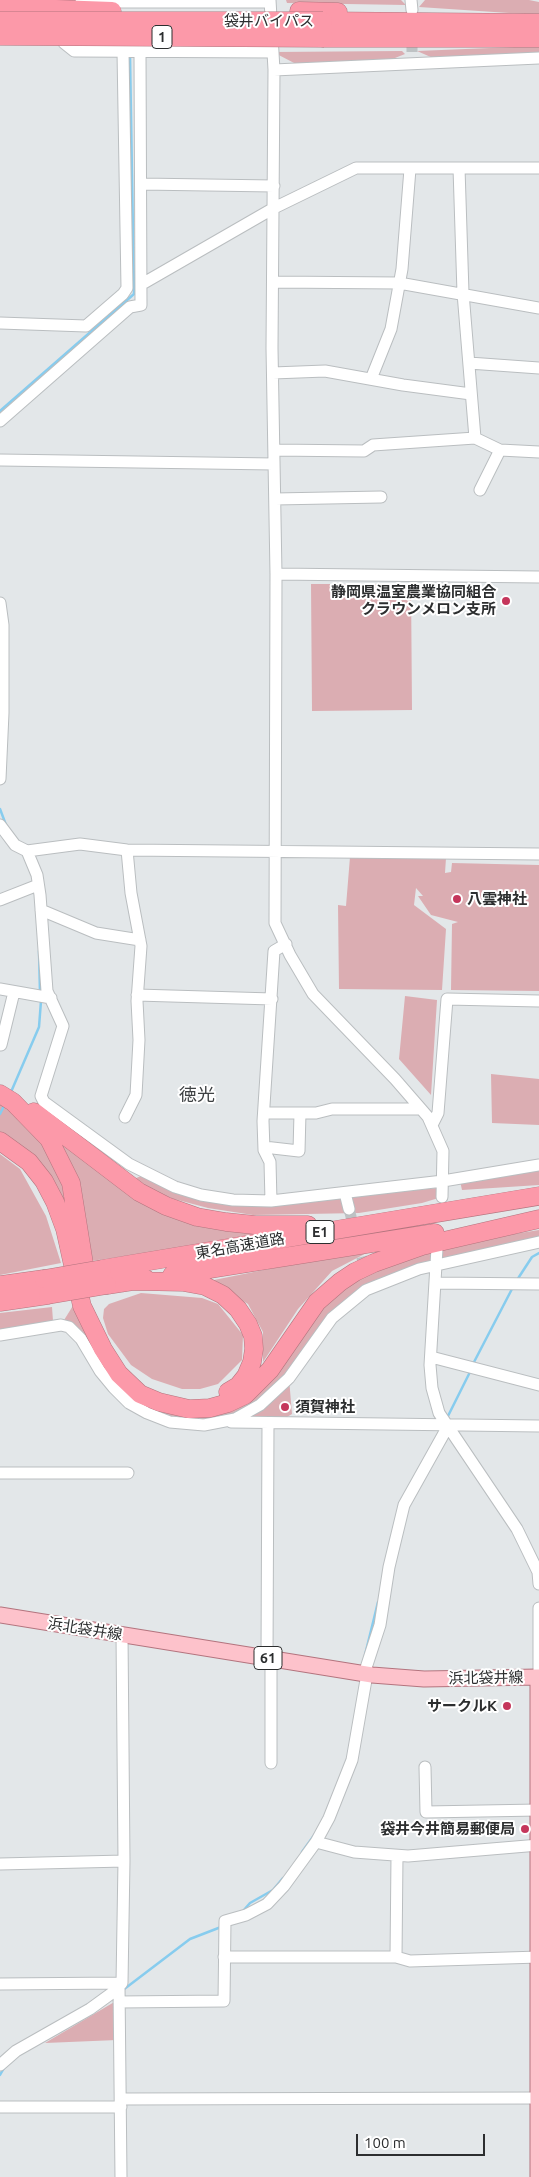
<!DOCTYPE html>
<meta charset="utf-8">
<style>
body{margin:0}
#map{position:relative;width:539px;height:2177px;overflow:hidden;background:#e3e7e9;font-family:Ubuntu,sans-serif}
canvas{display:block}
.scale{position:absolute;left:356px;top:2134px;width:129px;height:22px;box-sizing:border-box;border:2px solid #2c2e2f;border-top:0;padding-left:6px;font-size:15px;line-height:18px;white-space:nowrap;color:#2c2e2f;-webkit-text-stroke:4px #fff;paint-order:stroke}
</style>
<div id="map">
<canvas width="539" height="2177"></canvas>
<div class="scale">100 m</div>
</div>
<script>
const ctx = document.querySelector('canvas').getContext('2d');
ctx.lineJoin = 'round';
function fillPath(path, color) { ctx.fillStyle = color; ctx.fill(path, 'evenodd'); }
const poly = rows => new Path2D(rows.map(r => 'M' + r).join(''));
function stroke(path, color, width, dash) { ctx.strokeStyle = color; ctx.lineWidth = width; ctx.lineCap = dash ? 'butt' : 'round'; ctx.setLineDash(dash || []); ctx.stroke(path); }
function drawText(font, color, halo, rows, align = 'center') {
  ctx.font = font + ' Ubuntu,"Noto Sans JP",sans-serif'; ctx.lineWidth = 4; ctx.setLineDash([]); ctx.textBaseline = 'middle'; ctx.strokeStyle = halo; ctx.fillStyle = color; for (const [text, x, y, turn = 0] of rows) {
    ctx.save(); ctx.translate(x, y); ctx.rotate((+turn || 0) * Math.PI / 180); ctx.textAlign = isNaN(turn) ? turn : align; if (halo) ctx.strokeText(text, 0, 0); ctx.fillText(text, 0, 0); ctx.restore();
  }
}
fillPath(poly([
 [286,0,401,0,406,5,287,3],
 [425,0,529,0,539,2,539,15,419,7],
 [539,46,539,54,433,58,417,51],
 [402,51,405,54,390,60,296,64,273,52],
 [311,584,411,584,412,710,312,711],
 [350,857,446,858,445,873,451,872,452,863,539,865,539,991,451,990,452,924,458,922,431,915,418,896,423,896,416,888,414,905,446,929,442,990,339,989,338,905,346,906],
 [405,996,437,1000,431,1095,399,1059],
 [491,1074,539,1079,539,1125,492,1123],
 [0,1102,16,1111,53,1157,67,1191,77,1265,57,1189,0,1136],
 [54,1134,113,1180,273,1234,91,1261],
 [0,1154,20,1169,46,1216,61,1263,0,1275],
 [539,1169,539,1185,462,1190,460,1181],
 [141,1176,257,1205,437,1188,442,1197,422,1203,359,1213,253,1215,208,1208,174,1199,150,1190,134,1179],
 [539,1230,539,1238,440,1262,439,1246],
 [435,1243,437,1266,364,1285,289,1378,292,1414,277,1423,204,1425,154,1416,93,1359,61,1325,74,1304,151,1404,240,1400,322,1297],
 [378,1247,332,1271,298,1309,263,1362,263,1332,248,1304,229,1292,204,1282],
 [141,1293,202,1298,218,1304,243,1335,242,1360,218,1384,200,1389,182,1389,152,1379,131,1365,108,1334,103,1318,104,1309,109,1304],
 [52,1307,53,1321,0,1330,0,1313],
 [116,2001,117,2040,45,2043]
]), '#dbadb2');
stroke(poly([
 [0,411,134,294,130,56],
 [0,809,6,825],
 [39,951,40,993],
 [11,1092,39,1027,41,1001],
 [0,1114,5,1104],
 [517,1280,532,1257,539,1253],
 [473,1364,513,1287],
 [447,1418,470,1372],
 [365,1655,378,1602],
 [302,1852,315,1834],
 [243,1911,250,1903,273,1890,283,1878],
 [123,1990,190,1939,221,1927],
 [0,2075,4,2068]
]), '#87ccee', 2.5);
stroke(poly([
 [412,52,412,32],
 [349,1209,366,1273]
]), '#bec2c4', 11, [11, 5.5]);
const minor = poly([
 [270,0,274,70,272,348,276,574,275,923,290,955,313,994,395,1079,428,1117,443,1151,442,1197],
 [411,0,412,10],
 [81,2,270,2],
 [64,43,74,51,273,52],
 [274,70,539,58],
 [459,168,463,293,475,438],
 [141,184,274,186],
 [274,282,399,283,539,308],
 [142,284,274,208,356,168,539,168],
 [0,323,86,326,123,294,127,288,123,52],
 [469,363,539,368],
 [273,373,325,371,403,385,471,394],
 [371,379,391,329,402,269,410,169],
 [0,421,130,307,141,305,140,52],
 [274,450,364,451,373,445,475,438,500,450,539,452],
 [0,460,274,464],
 [480,490,500,450],
 [275,499,381,497],
 [276,574,539,577],
 [0,603,3,625,3,713,0,779],
 [0,825,15,845,27,851,80,844,127,850,539,854],
 [27,851,37,875,40,895,47,991,63,1026,41,1096,44,1102,129,1164,175,1187,201,1195,233,1200,271,1201,443,1181,539,1165],
 [0,900,38,885],
 [41,910,96,933,140,940],
 [0,989,51,998],
 [137,995,272,999],
 [1,1045,14,992],
 [264,1113,316,1113,332,1109,421,1109],
 [125,1117,136,1095,139,1040,137,1001,141,946,131,893,127,850],
 [432,1125,438,1113,447,999,539,1001],
 [264,1147,299,1151,300,1113],
 [345,1193,349,1209],
 [271,1201,270,1162,264,1150,263,1121,274,951,286,944],
 [437,1248,430,1365,432,1388,439,1413,517,1529,538,1572,539,1584],
 [436,1283,539,1284],
 [0,1335,61,1325,69,1327,81,1339,100,1371,114,1388,129,1403,147,1413,170,1422,204,1425,235,1419,260,1405,289,1378,332,1318,366,1290,419,1269,539,1242],
 [431,1357,539,1385],
 [231,1422,539,1426],
 [0,1473,128,1473],
 [539,1608,539,1677],
 [267,1658,268,1423],
 [271,1658,271,1763],
 [364,1674,380,1625,389,1567,404,1505,447,1428],
 [425,1767,426,1812,538,1810],
 [316,1842,354,1852,408,1856,539,1845],
 [0,1864,124,1861],
 [224,1957,396,1957,410,1961,539,1957],
 [396,1957,397,1856],
 [0,1984,122,1983,124,1861,122,1634],
 [119,1986,121,2177],
 [119,2002,224,2001,225,1921,246,1915,267,1904,284,1886,316,1842,329,1818,352,1760,367,1674],
 [0,2065,16,2051,90,2009,112,1993,122,1983],
 [121,2099,539,2098],
 [0,2107,121,2107]
]);
const major = poly([
 [0,1615,372,1675,424,1679,538,1677,538,2177]
]);
const highway = poly([
 [0,7,112,11],
 [299,11,338,12],
 [323,21,539,23],
 [324,38,539,38],
 [0,1094,13,1102,49,1139,71,1183,85,1270],
 [34,1112,139,1192,166,1206,197,1217,226,1222,255,1225,308,1225],
 [0,1141,29,1162,44,1181,55,1202,65,1229,82,1306,103,1349,119,1374,140,1394,159,1402,189,1409,210,1408,228,1403,245,1395,270,1370,317,1302,340,1282,355,1272,374,1263,422,1246,539,1219],
 [102,1269,539,1196],
 [172,1275,435,1233],
 [134,1281,183,1282,205,1286,223,1295,238,1309,248,1324,253,1336,254,1349,252,1362,246,1376,238,1386,228,1392],
 [0,1285,44,1279],
 [107,1285,146,1279],
 [0,1302,48,1295]
]);
stroke(minor, '#babec0', 13);
stroke(major, '#b3747e', 17);
stroke(highway, '#b3747e', 19);
stroke(minor, '#fff', 11);
stroke(major, '#fdc2cb', 15);
stroke(highway, '#fc99a9', 18);
const highwayBridge = poly([
 [0,21,323,21],
 [0,36,324,38],
 [44,1279,102,1269],
 [48,1295,107,1285]
]);
stroke(highwayBridge, '#b3747e', 19, []);
stroke(highwayBridge, '#fc99a9', 18);
for (const [x, y, r, color] of [
 [506,601,5,"#c5365b"],
 [457,899,5,"#c5365b"],
 [285,1407,5,"#c5365b"],
 [507,1706,5,"#c5365b"],
 [525,1829,5,"#c5365b"]
]) { const dot = new Path2D(); dot.arc(x, y, r, 0, 2 * Math.PI); ctx.fillStyle = color; ctx.fill(dot); stroke(dot, '#fff', 2); }
for (const [x, y, w] of [
 [162,37,20],
 [320,1232,28],
 [268,1658,28]
]) { const box = new Path2D(); box.roundRect(x - w / 2, y - 11.5, w, 23, 4); ctx.fillStyle = '#fff'; ctx.fill(box); stroke(box, '#2c2e2f', 1); }
drawText('bold 14px', '#2c2e2f', null, [
 ["1",162,37],
 ["E1",320,1232],
 ["61",268,1658]
]);
drawText('15px', '#2c2e2f', '#fff', [
 ["袋井バイパス",269,21],
 ["東名高速道路",240,1246,-10],
 ["浜北袋井線",85,1629,9],
 ["浜北袋井線",486,1678,-1]
]);
drawText('bold 15px', '#2c2e2f', '#fff', [
 ["静岡県温室農業協同組合",496,592],
 ["クラウンメロン支所",496,609],
 ["八雲神社",467,899,"left"],
 ["須賀神社",295,1407,"left"],
 ["サークルK",497,1706],
 ["袋井今井簡易郵便局",515,1829]
], 'right');
drawText('18px', '#3e4143', '#fff', [
 ["徳光",197,1095]
]);
</script>
